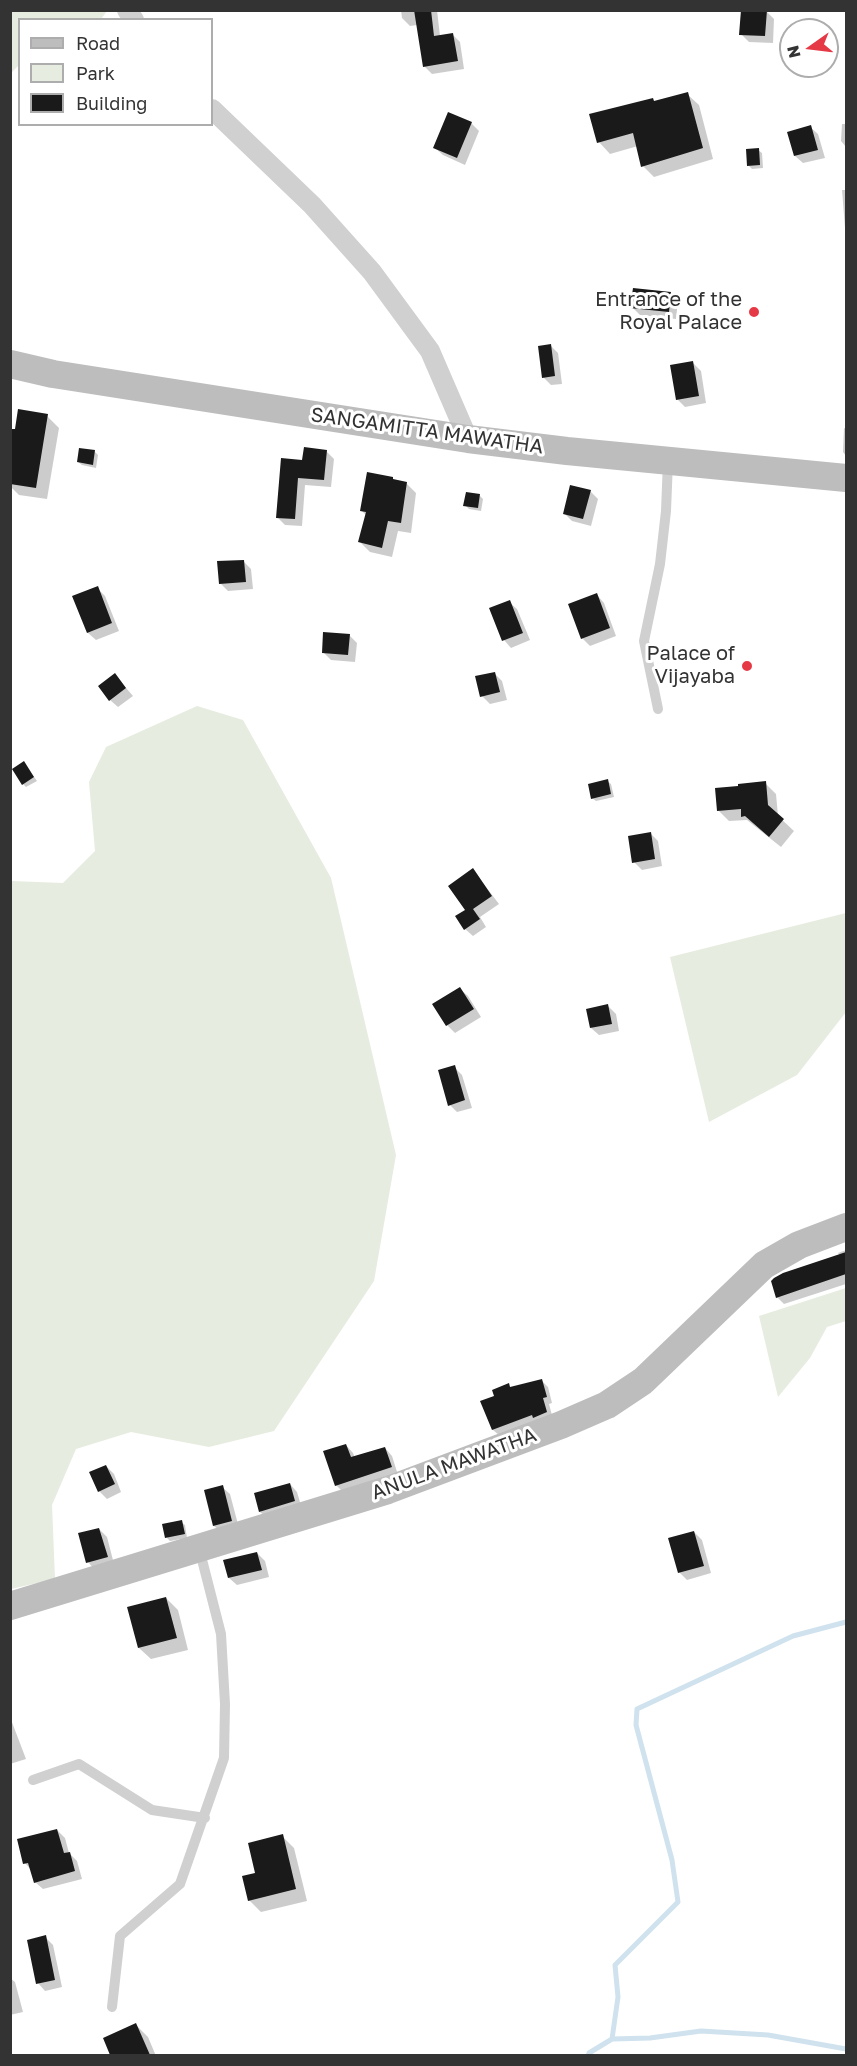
<!DOCTYPE html>
<style>
body{margin:0}
#map{position:relative;width:857px;height:2066px;overflow:hidden;background:#fff;font-family:"Golos Text",sans-serif}
canvas{display:block}
.frame{position:absolute;inset:0;border:12px solid #333;pointer-events:none}
.legend{position:absolute;left:18px;top:18px;width:195px;height:108px;box-sizing:border-box;background:#fff;border:2px solid #adadad;margin:0;padding:8px 10px;list-style:none;font-size:18px;color:#333}
.legend li{display:flex;align-items:center;gap:12px;height:30px}
.legend b{width:30px;border:2px solid #adadad}
.north{position:absolute;left:779px;top:18px;width:60px;height:60px;box-sizing:border-box;background:#fff;border:2px solid #adadad;border-radius:50%;rotate:256deg;font-size:16px;font-weight:700;line-height:24px;text-align:center;color:#333}
.north::after{content:'';display:block;margin:auto;width:21px;height:27px;background:#e63946;clip-path:polygon(50% 0,100% 100%,50% 72%,0 100%)}
</style>
<div id="map">
<canvas width="857" height="2066"></canvas>
<div class="frame"></div>
<ul class="legend">
<li><b style="height:8px;background:#bdbdbd"></b>Road</li>
<li><b style="height:16px;background:#e6ecdf"></b>Park</li>
<li><b style="height:16px;background:#1a1a1a"></b>Building</li>
</ul>
<div class="north">N</div>
</div>
<script>
const ctx = document.querySelector('canvas').getContext('2d');
ctx.lineJoin = 'round';
function fillPath(path, color) { ctx.fillStyle = color; ctx.fill(path, 'evenodd'); }
const poly = rows => new Path2D(rows.map(r => 'M' + r).join(''));
function stroke(path, color, width, dash) { ctx.strokeStyle = color; ctx.lineWidth = width; ctx.lineCap = dash ? 'butt' : 'round'; ctx.setLineDash(dash || []); ctx.stroke(path); }
function drawText(font, color, halo, rows, align = 'center') {
  ctx.font = font + ' "Golos Text",sans-serif'; ctx.lineWidth = 6; ctx.setLineDash([]); ctx.textBaseline = 'middle'; ctx.strokeStyle = halo; ctx.fillStyle = color; for (const [text, x, y, turn = 0] of rows) {
    ctx.save(); ctx.translate(x, y); ctx.rotate((+turn || 0) * Math.PI / 180); ctx.textAlign = isNaN(turn) ? turn : align; if (halo) ctx.strokeText(text, 0, 0); ctx.fillText(text, 0, 0); ctx.restore();
  }
}
fillPath(poly([
 [11,10,107,10,107,11,101,19,20,20,19,65,11,73],
 [197,706,243,720,331,878,396,1155,374,1281,274,1431,209,1447,131,1432,76,1449,52,1505,55,1579,11,1589,11,881,63,883,95,851,89,782,106,747],
 [846,913,846,1012,797,1075,709,1122,670,957],
 [846,1288,846,1321,827,1327,810,1358,778,1397,759,1316]
]), '#e6ecdf');
fillPath(poly([
 [401,10,437,10,440,36,452,34,460,42,464,69,432,74,424,66,417,25,410,26,402,18],
 [766,11,774,19,773,43,749,42,741,34],
 [687,94,699,105,713,159,654,177,643,166,638,146,610,154,599,142,652,99,655,102],
 [471,123,479,131,465,165,443,155,435,148],
 [842,124,846,124,846,147,841,141],
 [810,127,818,134,825,158,803,163,795,156],
 [758,150,762,153,763,168,752,169,748,165],
 [842,190,846,190,846,229,845,228],
 [670,294,678,301,676,319,640,315,632,307],
 [551,346,558,353,562,384,551,385,543,377],
 [693,363,701,371,706,403,685,407,677,399],
 [47,416,59,428,47,499,19,495,10,486,10,463,16,431],
 [844,428,846,429,846,456,843,452],
 [94,451,98,455,96,468,82,465,78,462],
 [326,451,334,459,331,487,305,485,302,526,285,525,277,517,304,462],
 [392,478,396,482,406,483,416,493,411,533,398,531,392,557,370,552,360,542,366,515,361,510],
 [590,491,598,499,591,526,572,521,564,513],
 [479,495,483,499,481,511,469,509,465,505],
 [243,561,251,569,253,589,228,591,220,583],
 [97,588,105,596,119,631,96,640,88,633],
 [597,595,604,603,616,636,590,646,582,638],
 [509,602,517,609,530,640,511,648,504,640],
 [349,635,357,643,355,662,331,660,323,652],
 [494,673,502,681,507,700,490,704,482,696],
 [115,675,133,696,118,707,110,700],
 [24,763,37,781,26,787,23,784],
 [607,781,611,784,614,797,596,801,592,798],
 [765,783,776,794,778,816,794,831,781,847,747,820,729,821,718,810],
 [650,833,658,841,662,866,642,870,634,862],
 [473,870,499,904,480,917,486,927,473,936,465,929],
 [460,989,468,996,481,1017,455,1033,447,1025,435,1004],
 [608,1006,616,1014,619,1031,599,1035,591,1028],
 [454,1067,462,1075,472,1108,457,1112,450,1105],
 [846,1250,846,1284,784,1304,777,1297,840,1256,838,1253],
 [542,1381,548,1387,552,1403,549,1404,553,1419,500,1436,493,1430,482,1402,496,1396,508,1385,511,1388],
 [346,1445,353,1453,355,1458,385,1448,392,1456,398,1475,344,1493,336,1485],
 [106,1466,114,1474,121,1492,107,1499,99,1491],
 [290,1484,297,1492,302,1509,268,1519,260,1512],
 [222,1487,230,1494,239,1528,222,1533,214,1526,206,1491],
 [181,1522,185,1525,187,1538,170,1541,167,1538],
 [99,1529,107,1537,114,1564,95,1570,88,1562],
 [694,1532,702,1540,711,1573,687,1580,679,1572],
 [257,1553,265,1561,269,1577,237,1585,229,1578],
 [166,1598,178,1610,188,1650,151,1659,139,1648],
 [10,1717,26,1759,10,1764],
 [57,1830,65,1838,69,1853,77,1861,82,1879,43,1889,35,1882,32,1871,25,1863],
 [282,1836,294,1848,307,1901,261,1912,249,1900,257,1874],
 [45,1937,53,1945,62,1987,45,1991,38,1983],
 [10,1978,15,1982,23,2012,10,2015],
 [136,2025,148,2037,156,2056,112,2056,105,2038]
]), '#0003');
stroke(poly([
 [612,2039,650,2038,701,2031,768,2035,846,2049],
 [588,2056,589,2053,612,2039,618,1997,615,1965,678,1902,672,1860,636,1725,637,1709,793,1636,846,1622]
]), '#cfe2ee', 5);
fillPath(poly([
 [414,10,431,10,434,36,453,33,458,61,423,67],
 [741,10,767,10,765,36,739,35],
 [688,92,703,148,641,167,633,133,597,143,589,114,653,98,654,101],
 [448,112,472,122,457,158,433,148],
 [811,125,818,150,794,156,787,132],
 [759,148,760,165,747,166,746,149],
 [633,288,671,292,669,312,630,308],
 [551,344,555,376,542,378,538,346],
 [693,361,699,396,676,400,670,365],
 [18,409,48,414,36,488,10,484,10,429,15,429],
 [304,447,327,450,324,480,298,478,295,519,276,518,281,458,302,460],
 [79,448,95,450,93,465,77,462],
 [367,472,393,477,393,479,407,482,401,523,388,521,382,548,358,542,366,512,360,511],
 [570,485,591,490,583,519,563,514],
 [466,492,480,494,478,508,463,506],
 [244,560,246,582,219,584,217,561],
 [98,586,112,623,87,633,72,596],
 [597,593,610,628,581,639,568,604],
 [510,600,523,633,502,641,489,608],
 [323,632,350,634,348,655,322,653],
 [495,672,500,692,480,697,475,676],
 [115,673,126,688,109,701,98,686],
 [24,761,34,777,22,785,12,769],
 [608,779,611,794,591,799,588,784],
 [766,781,768,805,784,819,769,837,745,816,741,817,741,809,717,811,715,788,738,786,738,784],
 [651,832,655,859,632,863,628,836],
 [473,868,492,896,473,909,480,919,464,930,455,916,465,910,448,886],
 [460,987,474,1009,446,1026,432,1004],
 [608,1004,612,1024,590,1028,586,1009],
 [455,1065,465,1100,448,1106,438,1070],
 [846,1252,846,1274,776,1298,771,1281,774,1278,783,1273],
 [542,1379,547,1397,543,1398,547,1412,533,1418,532,1415,492,1430,480,1401,494,1396,492,1390,509,1383,510,1387],
 [346,1444,351,1457,385,1447,392,1467,335,1486,323,1451],
 [106,1465,115,1484,98,1492,89,1472],
 [290,1483,295,1501,259,1512,254,1493],
 [223,1485,232,1521,213,1526,204,1490],
 [182,1520,185,1534,165,1538,162,1524],
 [99,1528,108,1557,86,1563,78,1533],
 [694,1531,704,1566,678,1573,668,1538],
 [257,1552,262,1570,228,1578,223,1560],
 [166,1597,177,1638,138,1648,127,1607],
 [57,1829,64,1853,70,1852,75,1871,34,1883,28,1863,23,1864,17,1839],
 [283,1834,296,1889,248,1901,242,1876,255,1873,248,1843],
 [46,1935,55,1980,36,1984,27,1940],
 [136,2023,150,2055,110,2055,103,2038]
]), '#1a1a1a');
stroke(poly([
 [658,709,644,641,660,564,666,511,668,461],
 [33,1780,79,1764,152,1810,205,1818],
 [112,2007,120,1936,180,1884,224,1758,225,1704,221,1634,199,1548]
]), '#d0d0d0', 10);
stroke(poly([
 [127,10,134,20],
 [212,109,312,205,372,272,430,351,468,439]
]), '#d0d0d0', 20);
stroke(poly([
 [10,364,53,374,468,439,567,451,846,478],
 [10,1606,388,1490,561,1425,607,1405,643,1381,764,1265,799,1245,846,1227]
]), '#bdbdbd', 28);
for (const [x, y, r, color] of [
 [754,312,6,"#e63946"],
 [747,666,6,"#e63946"]
]) { const dot = new Path2D(); dot.arc(x, y, r, 0, 2 * Math.PI); ctx.fillStyle = color; ctx.fill(dot); stroke(dot, '#fff', 2); }
drawText('20px', '#333', '#fff', [
 ["Entrance of the",742,300],
 ["Royal Palace",742,323],
 ["Palace of",735,654],
 ["Vijayaba",735,677]
], 'right');
drawText('20px', '#333', '#fff', [
 ["SANGAMITTA MAWATHA",427,431,8],
 ["ANULA MAWATHA",454,1464,-20]
]);
</script>
